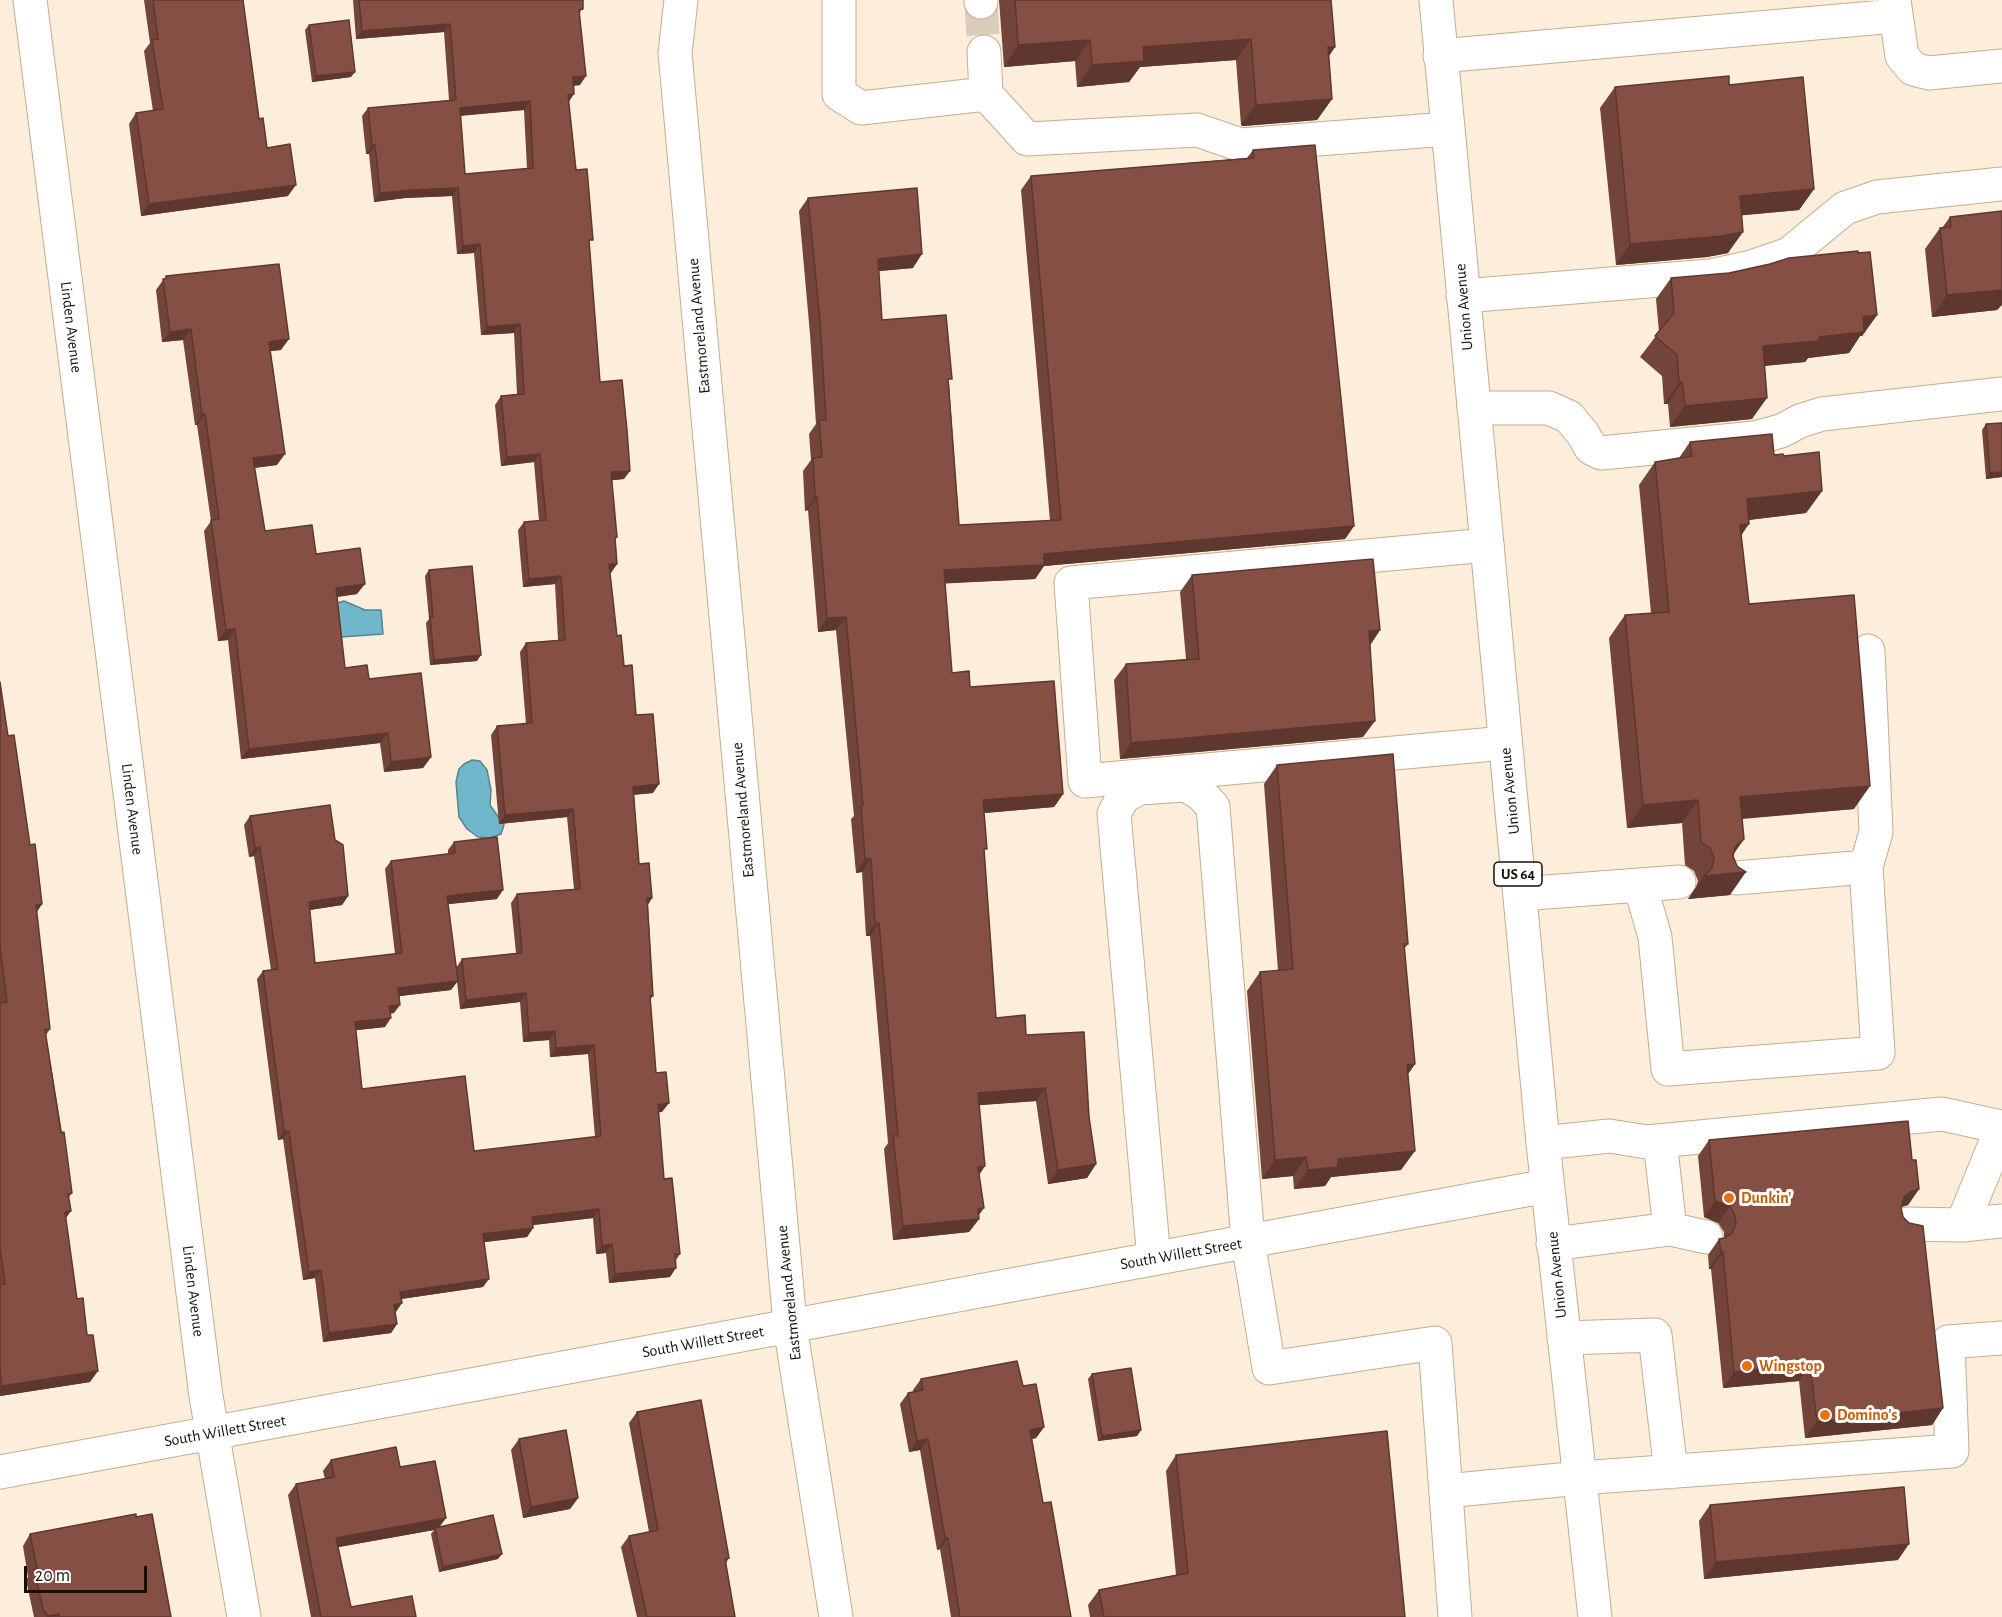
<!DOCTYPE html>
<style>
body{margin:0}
#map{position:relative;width:2002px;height:1617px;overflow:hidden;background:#fceedb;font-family:"Alegreya Sans",sans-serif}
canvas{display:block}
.scale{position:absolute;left:24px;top:1566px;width:123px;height:27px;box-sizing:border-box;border:3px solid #171005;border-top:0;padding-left:8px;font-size:18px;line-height:21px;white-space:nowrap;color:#171005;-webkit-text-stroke:4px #fff;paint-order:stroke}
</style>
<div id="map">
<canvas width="2002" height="1617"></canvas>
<div class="scale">20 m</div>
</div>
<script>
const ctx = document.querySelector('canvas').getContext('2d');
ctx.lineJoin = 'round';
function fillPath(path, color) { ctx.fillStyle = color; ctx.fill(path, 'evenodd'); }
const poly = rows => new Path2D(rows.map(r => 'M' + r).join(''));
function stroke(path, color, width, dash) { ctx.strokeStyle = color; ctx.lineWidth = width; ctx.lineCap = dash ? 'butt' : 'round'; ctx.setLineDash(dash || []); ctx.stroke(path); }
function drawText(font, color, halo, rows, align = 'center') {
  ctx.font = font + ' "Alegreya Sans",sans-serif'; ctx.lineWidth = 6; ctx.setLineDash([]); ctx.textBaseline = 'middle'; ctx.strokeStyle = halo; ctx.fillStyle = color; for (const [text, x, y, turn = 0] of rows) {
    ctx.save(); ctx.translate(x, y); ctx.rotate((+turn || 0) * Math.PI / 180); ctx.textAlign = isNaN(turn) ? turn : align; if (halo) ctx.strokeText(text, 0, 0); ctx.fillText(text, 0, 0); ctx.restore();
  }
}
const water = poly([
 [344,601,365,610,381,610,383,634,341,637,334,604,344,601],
 [472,760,480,761,487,770,491,790,490,805,504,825,501,834,490,838,478,837,467,829,459,817,456,782,459,769,464,764,472,760]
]);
fillPath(water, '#70b7cc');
stroke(water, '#558590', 1.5);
stroke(poly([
 [981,2,984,52]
]), '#dacdbb', 33, [33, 16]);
const minor = poly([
 [30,0,206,1396,244,1617],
 [681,0,675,53,787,1290,790,1326,836,1617],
 [839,0,839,94,861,108,986,94],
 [981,0,981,2],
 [1894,0,1902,56,1913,69,1929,73,2002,66],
 [984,52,986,94,1027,139,1197,130,1241,145,1447,129],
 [1440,56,1895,16],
 [1463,296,1710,276,1751,267,1789,254,1845,208,1877,197,2002,184],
 [1474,408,1549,408,1569,417,1583,434,1591,448,1601,453,1755,438,1781,431,1800,421,1822,414,2002,394],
 [1487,545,1071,583,1085,781,1505,743],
 [1736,878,1866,867],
 [1640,885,1679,882],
 [1520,894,1640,885,1655,937,1668,1069,1878,1053,1866,867,1876,832,1868,651],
 [1660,1141,1670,1229],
 [1543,1143,1609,1136,1647,1142,1942,1114,2001,1127],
 [1908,1224,1962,1225,2002,1221],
 [1962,1225,2002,1127],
 [1553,1244,1670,1229,1706,1237],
 [1154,1259,1114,814,1123,797,1139,788,1185,785,1200,793,1213,807,1248,1241,1269,1368,1435,1343,1455,1617],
 [1564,1338,1655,1335,1671,1472],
 [0,1472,1547,1186],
 [1446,1491,1580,1478,1952,1451,1948,1342,2002,1338]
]);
const major = poly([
 [1436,0,1543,1143,1595,1617]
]);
stroke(minor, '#c3ad8f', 35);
stroke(major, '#c3ad8f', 35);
stroke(minor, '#fff', 33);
stroke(major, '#fff', 33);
fillPath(poly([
 [144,0,243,0,259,119,267,148,288,196,141,216,129,124,136,113,153,111,144,51,150,43],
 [353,0,583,0,580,14,580,85,573,86,569,102,576,170,589,246,600,382,624,479,612,480,617,564,610,573,617,636,653,793,634,795,639,864,652,898,648,905,653,996,650,1000,656,1073,662,1112,658,1112,664,1179,680,1254,676,1260,670,1277,609,1283,606,1253,596,1254,593,1218,533,1225,533,1228,527,1237,484,1242,483,1287,401,1299,395,1312,397,1324,391,1333,323,1342,315,1278,303,1280,283,1139,278,1140,257,979,263,971,271,970,254,856,249,857,244,825,250,816,335,840,348,896,342,905,310,910,315,963,395,954,385,869,391,861,448,854,448,850,454,842,497,899,448,904,456,968,462,959,516,953,511,903,517,894,574,889,567,817,499,824,491,735,497,726,526,724,520,652,526,643,558,640,555,584,523,587,518,530,524,522,539,521,534,462,501,466,495,405,501,396,517,394,514,333,481,335,474,253,457,254,452,196,405,198,374,202,369,154,366,154,362,116,368,108,449,100,444,32,356,39],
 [524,110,527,169,465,174,460,116],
 [457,981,460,1009,520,1002,523,1042,549,1040,550,1057,588,1054,595,1137,474,1151,362,1089,356,1030,385,1027,390,1014,394,1013,399,996,451,990],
 [999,0,1331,0,1335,47,1329,56,1332,99,1317,120,1243,126,1241,125,1236,60,1140,67,1129,82,1077,87,1075,61,1004,67],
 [309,25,351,77,312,82,305,30],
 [1729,85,1814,189,1799,210,1742,215,1728,253,1707,257,1616,265,1600,108,1615,87],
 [1253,150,1354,526,1345,539,1044,566,1035,579,945,583,952,673,970,687,1063,794,1054,807,984,813,984,853,996,1018,1026,1035,1089,1117,1096,1164,1087,1178,1048,1184,1036,1101,979,1105,979,1219,969,1232,893,1240,884,1149,888,1143,870,936,866,936,862,872,856,873,851,819,854,816,836,630,818,632,808,510,805,511,803,471,811,460,809,434,816,424,810,334,799,211,808,198,913,268,879,271,882,320,949,383,959,525,1050,521,1021,190,1031,176,1247,158],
 [1950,217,2001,305,1997,310,1932,317,1925,249,1940,228,1942,228],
 [166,276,281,350,270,351,277,465,254,468,265,531,316,554,357,594,337,597,345,668,369,679,431,757,423,768,384,772,380,743,241,759,228,640,218,641,204,531,211,521,197,425,195,425,183,340,162,342,156,290],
 [1671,278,1877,315,1862,336,1860,336,1849,353,1808,358,1805,362,1765,366,1752,419,1670,427,1668,404,1664,404,1662,376,1640,357,1659,332,1656,299],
 [1986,424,2002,477,1986,479,1982,430],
 [1690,442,1784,456,1822,491,1806,513,1749,520,1741,536,1749,604,1854,809,1742,819,1744,839,1734,853,1730,895,1688,899,1696,887,1698,881,1694,871,1685,865,1682,823,1627,828,1609,638,1625,615,1651,613,1639,485,1655,462,1679,458],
 [429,570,477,661,430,665,426,623,429,619,425,576],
 [1192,575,1380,630,1370,645,1363,737,1120,759,1114,680,1126,664,1186,659,1180,592],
 [0,682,8,736,42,904,36,912,50,1029,46,1035,72,1193,69,1197,65,1218,77,1299,90,1382,0,1396],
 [1277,765,1408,944,1404,949,1415,1064,1408,1074,1401,1170,1331,1177,1325,1186,1294,1189,1293,1176,1262,1179,1247,991,1260,972,1278,971,1264,784],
 [1709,1140,1912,1160,1919,1189,1908,1205,1901,1207,1943,1408,1932,1425,1805,1438,1799,1381,1723,1388,1711,1269,1709,1269,1708,1255,1719,1239,1724,1238,1724,1232,1718,1223,1704,1217,1698,1156],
 [1092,1374,1141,1430,1137,1436,1098,1441,1088,1379],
 [921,1379,1023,1386,1044,1427,1036,1438,1032,1439,1043,1503,1071,1617,951,1617,940,1549,937,1550,920,1450,909,1452,900,1404,908,1393,913,1392,913,1390],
 [637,1412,729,1558,726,1563,735,1617,637,1617,621,1547,629,1536,649,1532,629,1423],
 [519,1439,578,1498,570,1509,523,1518,511,1450],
 [1176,1455,1405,1617,1090,1617,1088,1605,1099,1590,1176,1575,1166,1471],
 [331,1460,400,1467,439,1527,498,1559,439,1572,431,1534,434,1530,338,1547,351,1607,416,1617,311,1617,288,1495,296,1484,325,1479,323,1471],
 [1710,1505,1898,1560,1704,1579,1699,1521],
 [30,1534,171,1617,34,1617,26,1580,28,1577,23,1546]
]), '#73443a');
fillPath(poly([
 [450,24,444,32,356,39,362,31],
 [1251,39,1236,60,1140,67,1129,82,1077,87,1092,65,1143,47],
 [1090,40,1075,61,1004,67,1018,45],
 [1328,47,1335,47,1320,68],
 [355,72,351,77,312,82,316,76],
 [586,76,580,85,567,86,573,77],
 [574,94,568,103,568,95],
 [1332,99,1317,120,1243,126,1241,125,1256,104],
 [530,101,524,110,454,116,460,108],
 [372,145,375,145,369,154,366,154],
 [296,185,288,196,141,216,149,204],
 [458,188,452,196,405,198,374,202,380,193,411,190],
 [1814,189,1799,210,1725,217,1740,196],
 [1743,232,1728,253,1707,257,1616,265,1630,244],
 [480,244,474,253,457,254,463,246],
 [922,254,913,268,868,272,878,259],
 [2002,290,2002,305,1997,310,1932,317,1947,295],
 [1877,315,1862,336,1860,336,1849,353,1808,358,1805,362,1749,367,1763,346,1819,337,1863,317],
 [520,324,514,333,481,335,487,327],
 [191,329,183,340,162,342,170,332],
 [289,339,281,350,262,352,269,342],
 [1682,382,1668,404,1664,404,1679,383],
 [1767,398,1752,419,1670,427,1685,406],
 [205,414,197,425,195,425,202,415],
 [285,454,277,465,245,469,253,458],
 [540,454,534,462,501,466,507,457],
 [630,471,624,479,605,481,611,472],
 [2002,472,2002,477,1986,479,1990,473],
 [1822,491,1806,513,1731,522,1747,499],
 [815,497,817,497,808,510,805,511],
 [1749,524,1733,547,1740,525],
 [1354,526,1345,539,1044,566,1035,579,935,584,944,570,1044,554],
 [609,564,617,564,611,573,603,573],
 [561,576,555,584,523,587,529,579],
 [365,584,357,594,329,598,336,588],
 [846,617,836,630,818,632,827,618],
 [235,629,228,640,218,641,226,630],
 [1380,630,1369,647,1369,631],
 [481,655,477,661,430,665,434,660],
 [1375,721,1363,737,1120,759,1131,743],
 [388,733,380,743,241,759,249,749],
 [431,757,423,768,384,772,391,762],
 [659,784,653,793,627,795,633,787],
 [1870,786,1854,809,1724,820,1740,797],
 [1063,794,1054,807,973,814,983,800],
 [1698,800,1682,823,1627,828,1643,805],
 [573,809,567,817,499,824,505,815],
 [1744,839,1728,862,1735,847],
 [260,847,254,856,249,857,255,848],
 [865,859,871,859,862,872,856,873],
 [1746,872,1730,895,1688,899,1704,876],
 [503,890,497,899,441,905,447,896],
 [348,896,342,905,303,911,309,902],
 [647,898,652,898,646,907],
 [42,904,35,915,36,905],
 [875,923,879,923,870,936,866,936],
 [458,981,451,990,392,997,398,988],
 [526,993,520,1002,460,1009,466,1000],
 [400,1005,394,1013,383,1014,389,1006],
 [391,1018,385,1027,349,1031,355,1022],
 [555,1031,549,1040,523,1042,529,1033],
 [594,1045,588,1054,550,1057,556,1048],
 [1415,1064,1402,1083,1407,1065],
 [1045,1088,1036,1101,969,1106,978,1093],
 [669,1103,662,1112,652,1113,658,1105],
 [284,1131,289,1131,283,1139,278,1140],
 [1415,1151,1401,1170,1331,1177,1325,1186,1294,1189,1308,1170,1338,1159],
 [1306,1157,1293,1176,1262,1179,1275,1160],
 [1096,1164,1087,1178,1048,1184,1058,1170],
 [985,1166,976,1180,978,1167],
 [1919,1189,1908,1205,1898,1208,1904,1197,1910,1192],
 [1715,1201,1730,1206,1718,1223,1704,1217],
 [984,1208,976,1219,979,1219,969,1232,893,1240,903,1226],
 [599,1209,593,1218,525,1226,532,1217],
 [71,1211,63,1222,65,1212],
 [533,1228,527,1237,477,1243,483,1234],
 [612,1244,606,1253,596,1254,602,1246],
 [1721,1252,1723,1252,1711,1269,1709,1269],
 [676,1268,670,1277,609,1283,615,1274],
 [321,1270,315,1278,303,1280,309,1272],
 [489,1279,483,1287,394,1300,400,1292],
 [402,1303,396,1312,394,1305],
 [397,1324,391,1333,323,1342,329,1333],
 [1810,1364,1799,1381,1723,1388,1734,1372],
 [98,1371,90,1382,0,1396,0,1389,2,1386],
 [1943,1408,1932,1425,1805,1438,1817,1422],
 [1044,1427,1036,1438,1023,1441,1030,1430],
 [1141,1430,1137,1436,1098,1441,1102,1436],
 [928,1439,920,1450,909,1452,917,1441],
 [578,1498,570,1509,523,1518,531,1507],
 [446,1518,438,1529,435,1528,434,1530,328,1549,336,1538],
 [945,1538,948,1538,940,1549,937,1550],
 [1909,1544,1898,1560,1704,1579,1716,1562],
 [502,1554,498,1559,439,1572,443,1567],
 [59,1614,57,1617,47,1617,47,1616]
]), '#5e372f');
const building = poly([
 [153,0,243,0,259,119,263,118,267,148,290,144,296,185,149,204,136,113,163,109,152,40,158,39,153,0],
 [359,0,583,0,583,9,579,10,586,76,573,77,574,94,568,95,576,170,587,169,593,240,589,240,600,382,622,380,627,430,630,471,611,472,617,537,615,538,617,564,609,564,617,636,621,635,624,666,632,665,636,715,653,714,659,784,633,787,639,864,649,863,652,898,647,898,653,996,650,996,656,1073,666,1072,669,1103,658,1105,664,1179,672,1178,680,1254,675,1254,676,1268,615,1274,612,1244,602,1246,599,1209,532,1217,533,1228,483,1234,489,1279,400,1292,402,1303,394,1305,397,1324,329,1333,321,1270,309,1272,289,1131,284,1131,263,971,278,969,260,847,255,848,250,816,330,805,335,840,343,845,348,896,309,902,315,963,402,953,391,861,455,853,454,842,497,837,503,890,447,896,458,981,398,988,400,1005,389,1006,391,1018,355,1022,362,1089,465,1076,474,1151,601,1136,594,1045,556,1048,555,1031,529,1033,526,993,466,1000,462,959,522,953,517,894,580,889,573,809,505,815,497,726,532,723,526,643,565,640,561,576,529,579,524,522,546,520,540,454,507,457,501,396,524,394,520,324,487,327,480,244,463,246,458,188,411,190,380,193,375,145,372,145,368,108,456,100,450,24,362,31,359,0],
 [530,101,533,168,465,174,460,108,530,101],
 [1015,0,1331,0,1335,47,1328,47,1332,99,1258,105,1256,104,1251,39,1143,47,1144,61,1092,65,1090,40,1018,45,1015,0],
 [349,20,355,72,316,76,309,25,349,20],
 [1729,76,1729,85,1803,77,1814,189,1740,196,1743,232,1722,236,1630,244,1615,87,1729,76],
 [1315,145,1354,526,1044,554,1044,565,944,570,952,673,969,671,970,687,1054,681,1063,794,983,800,987,849,984,849,996,1018,1025,1015,1026,1035,1084,1032,1089,1117,1096,1164,1058,1170,1045,1088,978,1093,985,1166,978,1167,984,1208,978,1209,979,1219,903,1226,893,1136,898,1136,879,923,875,923,871,859,865,859,861,806,863,805,846,617,827,618,817,497,815,497,813,458,822,457,819,420,826,420,820,321,808,198,917,188,922,254,878,259,882,320,946,315,952,379,948,379,959,525,1061,520,1031,176,1254,158,1253,150,1315,145],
 [2002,211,2002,290,1947,295,1940,228,1951,227,1950,217,2002,211],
 [1858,251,1858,253,1870,252,1877,315,1863,317,1864,332,1819,337,1819,341,1763,346,1767,398,1685,406,1682,382,1679,383,1677,355,1655,336,1674,313,1671,278,1729,273,1770,264,1789,258,1858,251],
 [279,264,289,339,269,342,285,454,253,458,265,531,312,525,316,554,360,548,365,584,336,588,345,668,367,665,369,679,421,673,431,757,391,762,388,733,249,749,235,629,226,630,211,520,219,519,205,414,202,415,191,329,170,332,163,279,166,279,166,276,279,264],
 [2002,423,2002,472,1990,473,1986,424,2002,423],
 [1772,434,1774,455,1783,454,1784,456,1819,452,1822,491,1747,499,1749,524,1740,525,1749,604,1854,595,1870,786,1740,797,1744,839,1735,847,1733,856,1737,866,1746,872,1704,876,1712,868,1714,858,1710,848,1701,842,1698,800,1643,805,1625,615,1669,612,1655,462,1692,456,1690,442,1772,434],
 [1373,559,1380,630,1369,631,1375,721,1131,743,1126,664,1199,659,1192,575,1373,559],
 [472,566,481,655,434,660,430,617,433,617,429,570,472,566],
 [0,682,8,736,14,735,30,845,35,844,42,904,36,905,50,1029,45,1030,61,1133,64,1132,72,1193,68,1194,71,1211,65,1212,77,1299,83,1298,87,1335,93,1335,98,1371,2,1386,0,1372,0,1284,5,1284,0,1247,0,1003,7,1002,0,947,0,682],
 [1393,754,1408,944,1404,944,1415,1064,1407,1065,1415,1151,1338,1159,1338,1167,1308,1170,1306,1157,1275,1160,1260,972,1293,969,1277,765,1393,754],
 [1908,1121,1912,1160,1916,1160,1919,1189,1910,1192,1904,1197,1901,1208,1903,1217,1909,1223,1923,1226,1943,1408,1817,1422,1810,1364,1734,1372,1723,1252,1721,1252,1719,1239,1724,1238,1732,1233,1736,1224,1735,1216,1730,1206,1715,1201,1709,1140,1908,1121],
 [1017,1361,1023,1386,1036,1384,1044,1427,1030,1430,1043,1503,1051,1502,1071,1617,960,1617,948,1538,945,1538,928,1439,917,1441,908,1393,923,1390,921,1379,1017,1361],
 [1131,1368,1141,1430,1102,1436,1092,1374,1131,1368],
 [701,1400,729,1558,725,1559,735,1617,647,1617,629,1536,658,1530,637,1412,701,1400],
 [566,1430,578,1498,531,1507,519,1439,566,1430],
 [1387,1431,1405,1617,1104,1617,1099,1590,1188,1573,1176,1455,1387,1431],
 [396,1447,400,1467,435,1461,446,1518,336,1538,351,1607,412,1596,416,1617,321,1617,296,1484,334,1477,331,1460,396,1447],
 [1904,1487,1909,1544,1716,1562,1710,1505,1904,1487],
 [136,1514,136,1517,152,1514,171,1617,59,1617,59,1614,47,1616,46,1612,44,1613,34,1569,37,1568,30,1534,136,1514],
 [493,1515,502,1554,443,1567,435,1528,493,1515]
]);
fillPath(building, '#864f43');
stroke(building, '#5e372f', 1.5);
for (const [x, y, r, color] of [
 [1729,1198,6,"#e8710a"],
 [1747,1366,6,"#e8710a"],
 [1825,1415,6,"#e8710a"]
]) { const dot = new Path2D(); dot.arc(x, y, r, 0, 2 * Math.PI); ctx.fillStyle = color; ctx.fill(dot); stroke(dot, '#fff', 2); }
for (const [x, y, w] of [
 [1518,874,48]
]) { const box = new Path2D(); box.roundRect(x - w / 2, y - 12, w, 24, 4.5); ctx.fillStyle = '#fff'; ctx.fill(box); stroke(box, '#171005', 1.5); }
drawText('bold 15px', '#171005', null, [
 ["US 64",1518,874]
]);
drawText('16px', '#171005', '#fff', [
 ["Union Avenue",1464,307,-95],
 ["Eastmoreland Avenue",699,326,-95],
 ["Linden Avenue",71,327,83],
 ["Union Avenue",1510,791,-96],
 ["Linden Avenue",132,809,83],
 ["Eastmoreland Avenue",743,810,-95],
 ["South Willett Street",1181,1254,-10],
 ["Union Avenue",1557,1275,-96],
 ["Linden Avenue",193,1291,83],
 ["Eastmoreland Avenue",789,1293,-96],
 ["South Willett Street",703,1342,-10],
 ["South Willett Street",225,1431,-10]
]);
drawText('bold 16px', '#c56008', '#fff', [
 ["Dunkin'",1741,1198],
 ["Wingstop",1759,1366],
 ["Domino's",1837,1415]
], 'left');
</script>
